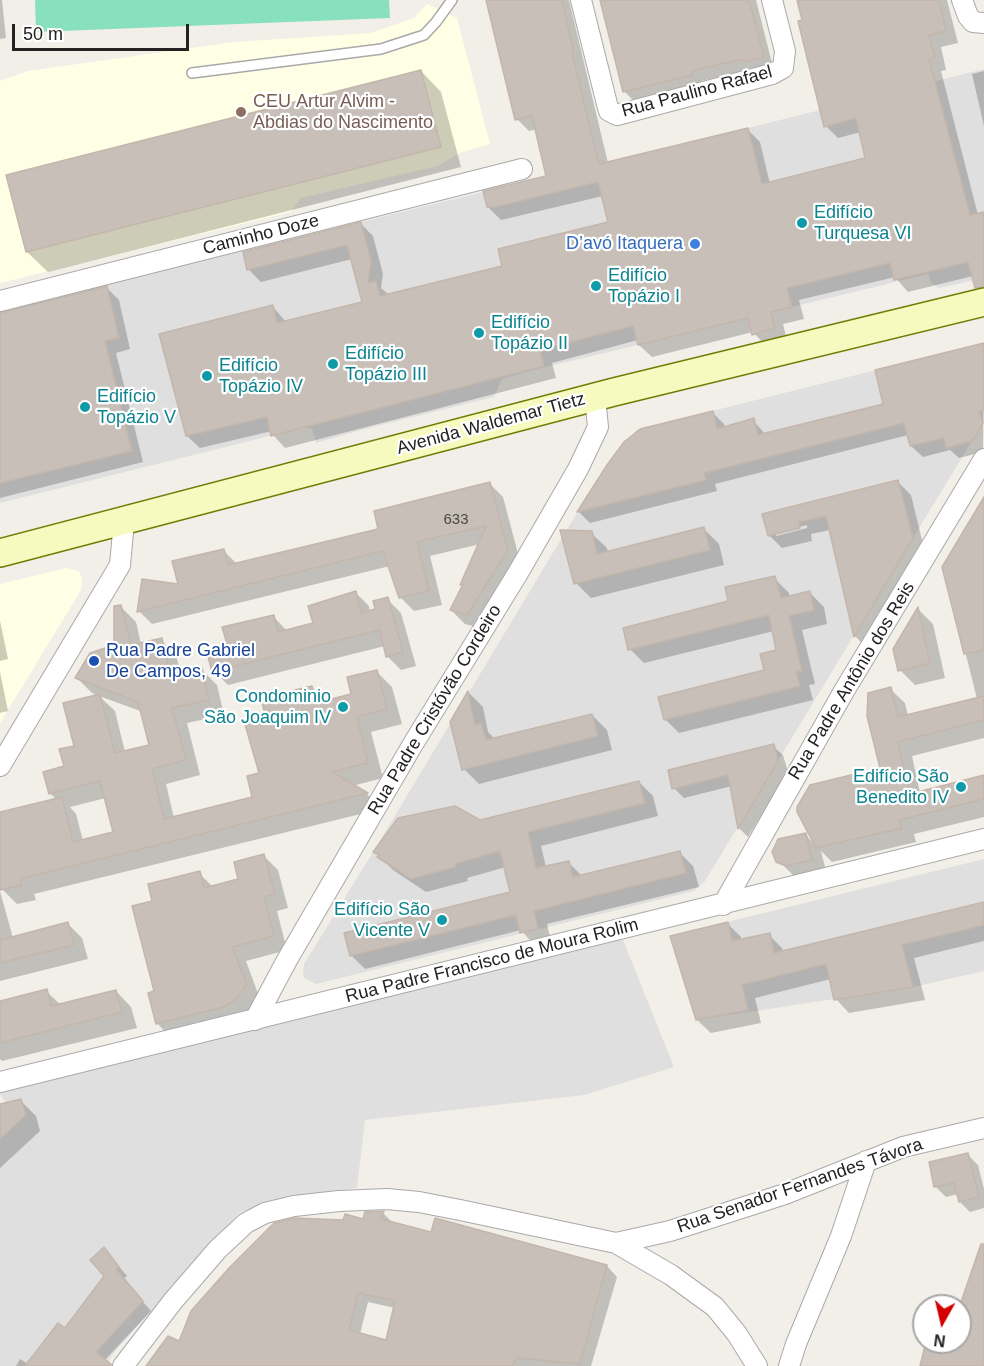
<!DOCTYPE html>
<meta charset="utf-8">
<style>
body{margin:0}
#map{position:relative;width:984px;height:1366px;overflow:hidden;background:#f2efe9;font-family:Helvetica,sans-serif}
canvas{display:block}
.north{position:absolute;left:912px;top:1294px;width:60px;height:60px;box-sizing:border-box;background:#fff;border:2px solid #a7a7a7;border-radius:50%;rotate:188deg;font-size:16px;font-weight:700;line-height:24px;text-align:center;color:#222}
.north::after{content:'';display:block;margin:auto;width:21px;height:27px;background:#d40000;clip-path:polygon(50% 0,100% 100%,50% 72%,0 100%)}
.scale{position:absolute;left:12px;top:24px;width:177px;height:27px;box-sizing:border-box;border:3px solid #222;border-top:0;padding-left:8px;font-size:18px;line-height:21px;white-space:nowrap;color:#222;-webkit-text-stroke:4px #fff;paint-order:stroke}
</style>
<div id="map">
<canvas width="984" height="1366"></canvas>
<div class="north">N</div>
<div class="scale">50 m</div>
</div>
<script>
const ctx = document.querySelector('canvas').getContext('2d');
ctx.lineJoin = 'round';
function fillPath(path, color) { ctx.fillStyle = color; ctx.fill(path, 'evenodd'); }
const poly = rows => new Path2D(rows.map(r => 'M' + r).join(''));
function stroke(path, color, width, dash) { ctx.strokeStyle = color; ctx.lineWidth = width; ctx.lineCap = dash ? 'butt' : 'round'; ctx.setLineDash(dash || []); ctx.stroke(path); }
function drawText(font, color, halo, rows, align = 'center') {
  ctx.font = font + ' Helvetica,sans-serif'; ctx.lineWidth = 4.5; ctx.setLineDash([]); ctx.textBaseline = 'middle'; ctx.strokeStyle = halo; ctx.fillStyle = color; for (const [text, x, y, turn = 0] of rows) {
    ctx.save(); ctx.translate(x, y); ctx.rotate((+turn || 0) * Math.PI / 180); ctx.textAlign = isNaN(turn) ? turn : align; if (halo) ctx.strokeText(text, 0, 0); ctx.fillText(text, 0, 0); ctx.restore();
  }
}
fillPath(poly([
 [984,69,984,278,939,288,932,284,928,274,792,307,748,128],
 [594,165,638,345,529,371,502,379,494,397,361,430,316,443,312,429,306,427,0,503,0,310],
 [984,343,984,421,705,881,694,891,316,984,303,977,304,964,373,852,563,536,608,463,624,442,640,429],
 [984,859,984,971,913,987,696,1020,670,936],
 [601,930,623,940,674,1067,584,1095,365,1120,357,1188,286,1197,240,1212,115,1351,105,1366,0,1366,0,1104,6,1103,0,1094,0,1078]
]), '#e0dfdf');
fillPath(poly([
 [427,4,457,18,490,144,460,153,437,166,301,198,291,212,0,283,0,81,28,71,234,42,371,33,414,18],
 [66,568,79,571,82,580,81,590,0,723,0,584]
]), '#ffffe5');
fillPath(poly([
 [35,0,389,0,390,18,36,32]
]), '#88e0be');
fillPath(poly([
 [0,0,2,0,6,38,0,39],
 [487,0,569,0,608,163,747,129,760,142,770,184,867,159,861,132,838,138,826,126,798,0,947,0,958,43,941,47,946,70,941,71,978,215,984,213,984,289,974,280,973,276,908,292,895,277,799,300,804,319,783,324,787,341,766,346,753,332,652,357,639,345,638,340,552,363,556,378,285,448,273,435,272,431,200,448,187,436,273,307,286,322,364,303,352,259,261,282,249,270,244,253,361,224,373,236,383,274,381,288,389,295,504,268,610,223,603,196,501,220,489,208,485,193,548,177,537,129,529,131,517,119],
 [602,0,756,0,773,67,755,71,752,69,701,81,702,84,634,101,624,91],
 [421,71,441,92,461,167,48,272,27,252],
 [984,71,984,126,972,74],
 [107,288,119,300,130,349,116,353,143,462,0,498,0,314],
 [984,344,983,452,959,458,950,450,923,457,911,446,908,435,715,484,717,491,590,523,579,512,608,466,712,412,724,424,725,428,753,420,766,435,885,405],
 [898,482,911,495,925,552,867,648,855,636,830,530,811,534,812,541,782,548,769,535,764,515],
 [807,525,807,528,776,536,776,532],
 [490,484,503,497,521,565,481,628,465,624,451,610,464,586,462,584,480,544,430,556,442,605,414,611,400,597,390,566,152,624,139,611,180,586,223,550,237,564,380,530],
 [984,500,984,738,912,756,920,793,984,777,984,817,914,834,916,842,832,862,821,851,827,875,797,879,775,857,805,834,814,844,882,770,890,689,905,703,908,716,977,699,944,567],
 [704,529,719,544,724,565,591,598,576,583,591,533,607,548,608,553],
 [775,579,789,593,790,598,810,593,824,607,827,624,802,630,815,684,809,685,813,700,679,733,665,719,766,671,778,651,774,631,644,663,630,649],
 [355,592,369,606,370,612,377,610,387,599,401,613,416,666,401,670,387,656,385,646,228,685,214,671,228,646,273,616,287,631,314,624],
 [121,607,136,622,141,644,161,640,176,655,181,675,202,670,217,685,224,715,187,723,200,775,166,784,174,818,254,798,261,774,267,716,312,687,326,702,353,695,377,672,392,687,402,724,371,732,383,778,352,786,367,794,381,809,34,894,36,900,17,904,2,889,0,881,0,814,57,800,50,793,76,747,99,696,92,693,77,678,115,646],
 [99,696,143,712,151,746,125,752,115,711],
 [106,798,115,833,83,841,76,814,70,807],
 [918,609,933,624,945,678,915,685,900,670],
 [0,621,8,659,0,661],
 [0,672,8,711,0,713],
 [469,693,483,707,488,732,495,739,592,715,607,730,612,750,479,784,464,769,452,722],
 [773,746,783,755,788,772,748,837,739,828,732,786,684,798,674,788],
 [639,782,653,796,658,816,541,846,546,867,568,862,582,876,680,853,693,866,699,887,547,924,551,942,535,946,521,930,365,969,351,955,512,893,506,867,467,878,468,881,426,892,393,870,375,852,480,822],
 [264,856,278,870,288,908,277,911,287,950,246,961,260,999,246,1017,171,1038,157,1023,154,902,199,873,213,887,240,880],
 [0,891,13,938,68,924,82,938,88,959,0,981],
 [984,903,984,941,914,958,925,1000,849,1013,836,999,831,979,755,998,761,1023,711,1033,697,1020,728,924,741,937,742,941,769,935,782,948,783,953],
 [46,991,61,1005,116,991,131,1007,137,1028,2,1061,0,1059,0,1002],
 [21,1101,36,1116,40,1131,0,1168,0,1106],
 [968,1155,978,1165,984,1189,984,1208,970,1212,960,1202,958,1194,946,1197,935,1186],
 [383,1213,393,1223,432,1234,607,1266,617,1277,591,1366,515,1366,429,1358,448,1366,147,1366,364,1220],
 [368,1302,395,1308,387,1342,360,1334],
 [112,1258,127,1276,123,1279,151,1311,104,1361,109,1366,16,1366,20,1359,28,1364,65,1330,106,1276]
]), '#0003');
const building = poly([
 [486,0,562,0,574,53,572,53,599,164,748,128,762,184,865,158,856,118,824,127,798,21,802,20,797,0,939,0,946,31,929,35,935,57,929,59,970,215,984,212,984,287,975,288,968,262,894,280,890,263,787,288,792,307,771,312,775,328,752,335,748,318,638,345,633,326,540,350,544,366,282,433,271,436,267,417,186,436,159,334,273,305,277,323,362,302,347,245,247,270,243,252,361,222,371,261,368,283,376,281,380,296,502,266,498,249,608,222,598,182,495,207,487,207,483,191,546,176,532,116,515,120,486,0],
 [600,0,749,0,764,57,744,62,743,59,692,71,693,75,623,92,600,0],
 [421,70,441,147,26,252,6,175,421,70],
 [107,286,119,338,105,341,132,451,0,483,0,313,107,286],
 [984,343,984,410,979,411,983,423,972,441,946,448,944,438,910,446,904,423,704,473,706,480,577,512,607,465,624,442,640,429,713,411,717,429,754,418,758,435,883,404,875,370,984,343],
 [898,480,913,538,854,637,826,516,799,522,800,528,768,536,762,514,898,480],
 [490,482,508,550,467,615,450,610,463,584,460,585,486,526,417,542,429,591,399,598,383,551,137,612,142,579,178,584,172,561,224,549,228,565,378,529,374,511,490,482],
 [984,497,984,650,964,654,942,567,984,497],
 [704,527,710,550,574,584,560,530,592,531,597,554,704,527],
 [775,576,781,598,810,591,814,610,789,616,802,671,796,672,800,686,664,720,658,697,764,670,760,654,776,650,769,615,628,650,623,628,728,601,725,587,775,576],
 [356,591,361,613,375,609,373,601,388,597,403,652,386,657,380,630,212,672,206,649,227,644,222,627,274,615,278,632,313,623,308,606,356,591],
 [121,605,131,645,162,638,170,676,202,668,209,700,172,708,186,760,152,769,164,819,252,797,247,776,259,773,244,721,265,715,261,698,312,686,316,703,351,694,347,677,377,670,387,709,357,717,368,763,332,772,368,793,20,879,22,885,0,890,0,812,62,797,73,842,113,832,100,781,49,794,43,772,64,766,59,749,74,746,63,703,100,694,115,753,149,745,138,702,75,678,90,653,114,645,114,606,121,605],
 [918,607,930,663,898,671,893,649,918,607],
 [891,687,898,717,984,696,984,720,898,742,910,794,984,775,984,799,900,820,902,828,816,848,797,812,797,807,810,785,880,768,867,716,868,693,891,687],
 [468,691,475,725,481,723,486,740,592,714,598,736,462,770,450,722,468,691],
 [774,744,778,761,738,829,728,775,672,789,668,770,774,744],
 [639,781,645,803,528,832,536,868,569,861,573,877,680,851,686,873,534,911,538,929,520,933,516,915,350,956,344,933,510,892,500,851,455,864,456,867,411,879,377,857,379,855,373,852,398,818,455,806,480,820,639,781],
 [806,833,812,860,786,866,776,862,772,852,778,839,806,833],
 [264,854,275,894,264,897,274,936,232,947,247,984,235,1000,224,1007,156,1024,148,993,154,991,132,906,152,901,148,884,200,871,204,888,238,879,234,862,264,854],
 [984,902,984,925,902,945,913,987,834,1000,826,964,742,985,748,1010,696,1020,670,936,728,922,732,941,770,933,774,953,984,902],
 [68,922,74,945,0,963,0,940,68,922],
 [47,989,51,1006,116,990,122,1012,0,1043,0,1001,47,989],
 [21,1099,26,1115,0,1139,0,1104,21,1099],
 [968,1153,979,1197,959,1202,954,1183,934,1187,929,1162,968,1153],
 [384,1211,381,1219,431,1232,435,1218,607,1265,580,1364,516,1358,513,1366,146,1366,168,1336,179,1341,191,1311,229,1268,274,1223,295,1218,343,1220,345,1214,363,1219,365,1212,384,1211],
 [358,1293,395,1301,386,1340,349,1330,358,1293],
 [981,1244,984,1244,984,1366,920,1366,926,1342,960,1342,960,1305,981,1244],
 [104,1247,119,1267,116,1269,143,1301,96,1352,111,1364,111,1366,25,1366,58,1323,65,1328,104,1276,90,1260,104,1247]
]);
fillPath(building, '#c7bfb8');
stroke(building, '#c4b6ab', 1.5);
const lane = poly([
 [192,73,381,49,424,35,436,22,452,0]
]);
const street = poly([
 [581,0,607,104,609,111,617,115,772,74,783,68,785,51,772,0],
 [962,0,968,16,973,22,984,23],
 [0,301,522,169],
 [0,766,120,565,124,521],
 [723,905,844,691,984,459],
 [255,1020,287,960,413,744,518,573,578,469,598,427,595,397],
 [0,1082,984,839],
 [616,1243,671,1275,715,1307,737,1334,757,1366],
 [123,1366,173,1301,218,1249,246,1223,265,1213,294,1206,339,1201,387,1199,419,1202,460,1210,616,1243,670,1231,785,1194,903,1147,984,1128],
 [789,1366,796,1344,841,1236,866,1161]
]);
const secondary = poly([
 [0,553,614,392,984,302]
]);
stroke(lane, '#a9a9a9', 12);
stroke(street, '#a9a9a9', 22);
stroke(secondary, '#707d05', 30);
stroke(lane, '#fff', 9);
stroke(street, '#fff', 20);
stroke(secondary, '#f7fabf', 27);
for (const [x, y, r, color] of [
 [241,112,6,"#8d6e63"],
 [802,223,6,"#0f9aa8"],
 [695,244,6,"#3f7fe0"],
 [596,286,6,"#0f9aa8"],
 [479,333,6,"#0f9aa8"],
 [333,364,6,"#0f9aa8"],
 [207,376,6,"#0f9aa8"],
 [85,407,6,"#0f9aa8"],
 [94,661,6,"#1a4fb4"],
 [343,707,6,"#0f9aa8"],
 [961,787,6,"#0f9aa8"],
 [442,920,6,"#0f9aa8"]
]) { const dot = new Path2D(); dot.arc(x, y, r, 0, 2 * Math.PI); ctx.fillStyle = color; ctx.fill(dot); stroke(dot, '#fff', 2); }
drawText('15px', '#4b4948', null, [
 ["633",456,520]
]);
drawText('18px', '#222', '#fff', [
 ["Rua Paulino Rafael",697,92,-15],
 ["Caminho Doze",261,235,-14],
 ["Avenida Waldemar Tietz",491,424,-15],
 ["Rua Padre Antônio dos Reis",852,681,-59],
 ["Rua Padre Cristóvão Cordeiro",435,710,-59],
 ["Rua Padre Francisco de Moura Rolim",492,961,-14],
 ["Rua Senador Fernandes Távora",800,1186,-19]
]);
drawText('18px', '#785e54', '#fff', [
 ["CEU Artur Alvim -",253,102],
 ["Abdias do Nascimento",253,123]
], 'left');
drawText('18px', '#0d838f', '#fff', [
 ["Edifício",814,213],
 ["Turquesa VI",814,234],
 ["Edifício",608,276],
 ["Topázio I",608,297],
 ["Edifício",491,323],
 ["Topázio II",491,344],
 ["Edifício",345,354],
 ["Topázio III",345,375],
 ["Edifício",219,366],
 ["Topázio IV",219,387],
 ["Edifício",97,397],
 ["Topázio V",97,418],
 ["Condominio",331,697,"right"],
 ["São Joaquim IV",331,718,"right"],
 ["Edifício São",949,777,"right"],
 ["Benedito IV",949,798,"right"],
 ["Edifício São",430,910,"right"],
 ["Vicente V",430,931,"right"]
], 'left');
drawText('18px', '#366cbe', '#fff', [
 ["D’avó Itaquera",683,244]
], 'right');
drawText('18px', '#164399', '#fff', [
 ["Rua Padre Gabriel",106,651],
 ["De Campos, 49",106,672]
], 'left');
</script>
